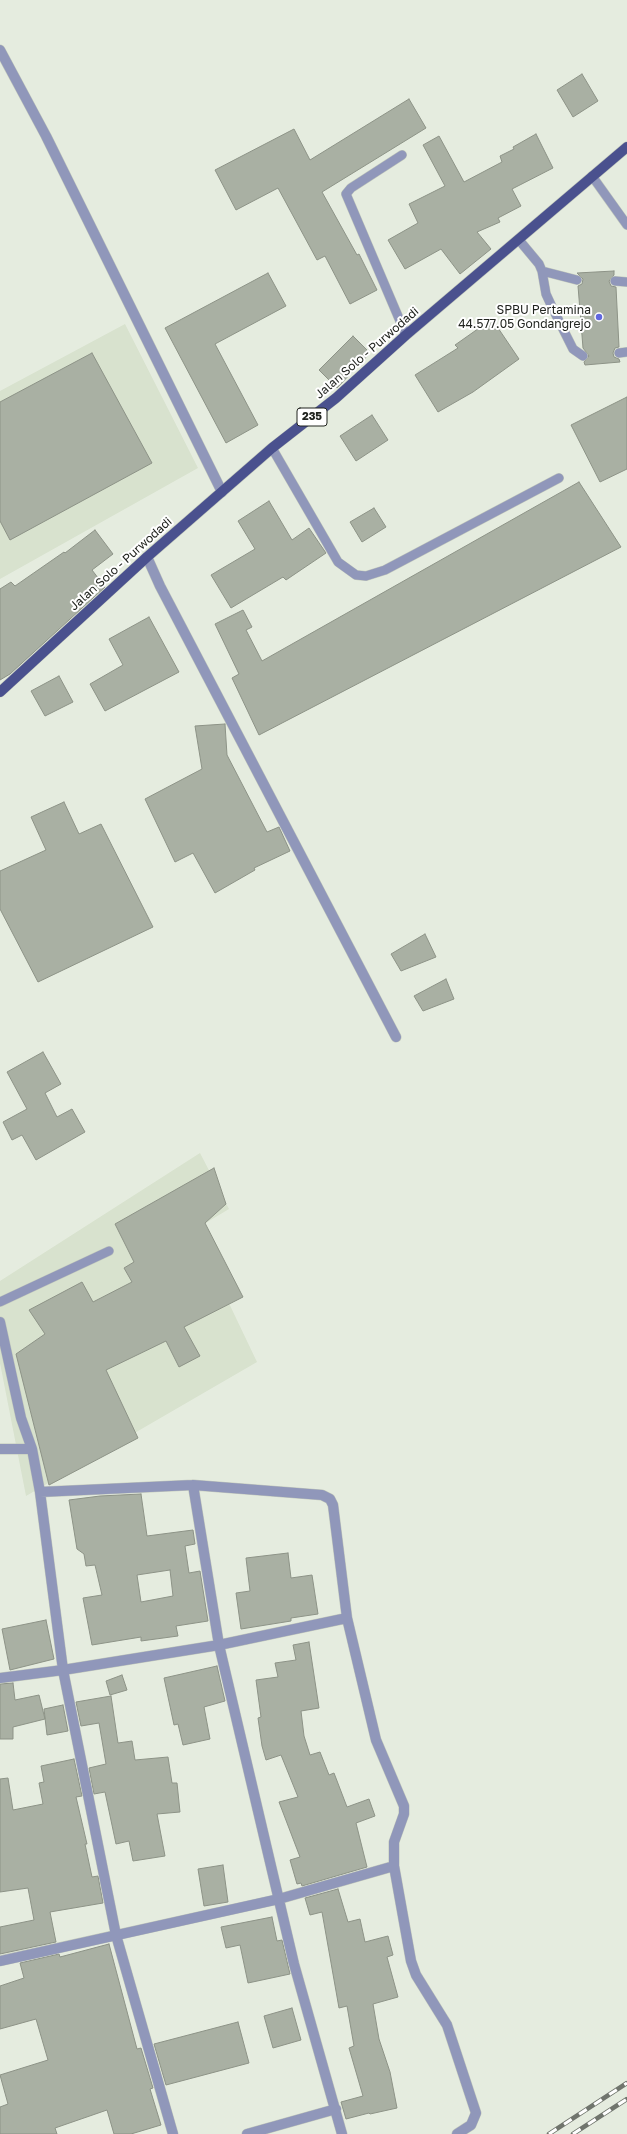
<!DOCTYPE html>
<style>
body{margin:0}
canvas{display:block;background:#e5ecdf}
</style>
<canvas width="627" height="2134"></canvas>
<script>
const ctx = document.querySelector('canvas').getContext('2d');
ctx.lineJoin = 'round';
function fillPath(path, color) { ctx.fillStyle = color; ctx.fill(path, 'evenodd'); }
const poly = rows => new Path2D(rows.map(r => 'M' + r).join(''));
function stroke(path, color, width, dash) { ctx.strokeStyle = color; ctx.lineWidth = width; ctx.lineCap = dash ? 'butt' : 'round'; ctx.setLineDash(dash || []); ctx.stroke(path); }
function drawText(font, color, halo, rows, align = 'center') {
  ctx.font = font + ' "Golos Text",sans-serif'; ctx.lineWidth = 4; ctx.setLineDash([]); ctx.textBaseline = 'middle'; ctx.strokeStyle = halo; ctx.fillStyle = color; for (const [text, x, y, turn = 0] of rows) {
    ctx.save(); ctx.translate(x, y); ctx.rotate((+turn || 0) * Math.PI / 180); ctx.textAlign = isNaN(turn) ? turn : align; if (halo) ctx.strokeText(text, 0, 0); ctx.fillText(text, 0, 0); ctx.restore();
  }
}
fillPath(poly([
 [125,324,198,468,0,579,0,391],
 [200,1153,229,1209,194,1230,257,1362,26,1496,0,1363,0,1281]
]), '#d8e2ce');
const building = poly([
 [582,74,598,101,573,117,557,90,582,74],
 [409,99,426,128,322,192,357,255,359,254,377,290,350,304,325,256,317,260,278,188,236,210,215,170,294,129,310,160,409,99],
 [536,134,553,168,512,189,521,206,498,218,500,222,477,232,491,249,460,274,441,249,405,269,388,240,418,223,409,204,445,186,423,145,439,136,464,182,502,162,500,156,514,149,513,147,536,134],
 [614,271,614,275,609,281,611,286,616,287,619,347,615,348,613,353,614,357,619,359,620,362,585,365,584,362,589,356,583,348,578,286,582,284,583,279,577,273,614,271],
 [268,273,286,306,215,344,258,425,226,443,165,328,268,273],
 [492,319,519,359,473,392,438,412,415,375,458,348,455,345,492,319],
 [353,336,370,353,337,388,319,370,353,336],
 [92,353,152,463,10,540,0,521,0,402,92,353],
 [627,397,627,469,600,482,571,425,627,397],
 [372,415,388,440,356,461,340,436,372,415],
 [579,482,621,547,259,735,232,678,239,674,215,624,243,610,252,627,246,630,262,661,579,482],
 [269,501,292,540,309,528,326,553,286,580,283,577,231,608,211,575,255,549,238,521,269,501],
 [374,508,386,527,362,542,350,522,374,508],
 [95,530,113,554,92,570,105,587,10,674,0,680,0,589,11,582,15,586,64,552,65,553,95,530],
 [149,617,179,672,105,711,90,684,123,665,109,639,149,617],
 [59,676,73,702,45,716,31,691,59,676],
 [225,724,227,755,267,832,279,827,290,851,254,868,255,870,215,893,193,853,175,862,145,799,202,769,195,726,225,724],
 [64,802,79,834,101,824,153,927,38,982,0,909,0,871,46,850,31,817,64,802],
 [425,934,436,957,401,971,391,954,425,934],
 [446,979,454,999,423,1011,414,996,446,979],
 [43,1052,61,1084,45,1093,57,1117,72,1109,85,1132,36,1160,22,1135,12,1140,3,1122,27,1109,7,1072,43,1052],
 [214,1168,226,1204,205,1223,243,1297,184,1327,200,1356,179,1367,166,1341,106,1370,138,1438,49,1485,16,1354,45,1334,29,1310,82,1282,93,1302,132,1282,124,1268,134,1262,115,1224,214,1168],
 [141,1494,147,1536,193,1530,195,1544,185,1546,189,1573,200,1571,208,1621,176,1626,178,1636,141,1641,141,1637,92,1645,83,1598,102,1595,95,1565,86,1566,84,1554,77,1549,69,1500,100,1496,141,1494],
 [170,1570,173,1596,141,1602,137,1575,170,1570],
 [288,1553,291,1578,312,1575,318,1614,291,1618,291,1621,241,1629,236,1593,250,1591,246,1558,288,1553],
 [46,1620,54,1659,10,1670,2,1629,46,1620],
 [309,1642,319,1708,301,1711,304,1736,310,1755,320,1752,329,1775,334,1773,347,1807,369,1799,375,1816,356,1823,367,1867,302,1886,301,1883,297,1884,290,1860,300,1857,279,1802,298,1797,281,1755,266,1760,262,1746,258,1718,261,1717,256,1680,278,1677,275,1663,296,1660,293,1645,309,1642],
 [217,1666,225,1701,204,1707,210,1739,183,1745,178,1724,174,1725,164,1678,217,1666],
 [122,1675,127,1690,110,1695,106,1681,122,1675],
 [13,1683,15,1700,39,1695,45,1719,13,1727,13,1739,0,1739,0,1684,13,1683],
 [111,1696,118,1743,132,1741,135,1760,168,1757,172,1783,177,1783,180,1812,157,1814,165,1856,133,1861,129,1841,116,1844,105,1792,94,1794,89,1768,106,1764,99,1723,81,1726,76,1702,111,1696],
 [63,1705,68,1731,47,1735,44,1709,63,1705],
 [74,1759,82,1796,76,1797,87,1844,85,1844,92,1877,98,1876,103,1903,50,1912,56,1942,0,1954,0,1927,34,1920,28,1888,0,1892,0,1779,8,1778,13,1810,43,1804,39,1783,44,1782,41,1766,74,1759],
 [223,1865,228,1902,204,1906,198,1869,223,1865],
 [338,1889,348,1922,360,1919,365,1942,388,1936,393,1955,387,1957,398,1997,373,2004,379,2039,390,2072,397,2108,370,2114,369,2113,346,2119,341,2102,363,2096,349,2048,354,2046,347,2006,339,2008,322,1912,310,1915,305,1898,338,1889],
 [272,1917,277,1941,282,1940,290,1974,248,1983,240,1945,226,1948,221,1927,272,1917],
 [109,1944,137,2049,141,2048,153,2088,150,2089,161,2125,131,2134,114,2134,107,2110,55,2128,57,2134,0,2134,0,2107,8,2104,0,2075,48,2060,36,2019,0,2029,0,1986,24,1978,20,1963,59,1954,60,1957,109,1944],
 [292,2008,301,2040,273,2048,264,2016,292,2008],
 [238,2022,249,2063,166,2085,154,2044,238,2022]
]);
fillPath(building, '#a9b0a3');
stroke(building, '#8d9387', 1);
const service = poly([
 [402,155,351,188,346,194,406,335],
 [592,176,627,225],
 [519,240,539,264,542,271,546,294,552,307,573,349,583,356],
 [542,271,577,280],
 [615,281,627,282],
 [619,353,627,352],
 [272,448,338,562,356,575,366,576,385,570,559,478],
 [0,1302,109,1251]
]);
const minor = poly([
 [0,50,46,136,222,492],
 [147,557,160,586,396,1037],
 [0,1322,21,1418,32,1449,40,1492,63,1670,116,1935,173,2134],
 [0,1449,32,1449],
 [193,1485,219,1645,294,1964,342,2134],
 [40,1492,193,1485,322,1495,330,1499,333,1505,347,1618,376,1740,404,1806,404,1814,394,1842,394,1866,411,1961,416,1975,447,2025,476,2113,471,2125,457,2134],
 [0,1678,63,1670,219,1645,347,1618],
 [0,1961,279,1899,394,1866],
 [247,2134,336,2109]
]);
const primary = poly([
 [0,692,147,557,272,448,336,398,406,335,627,147]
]);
stroke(service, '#c2c8bc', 10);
stroke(minor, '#c2c8bc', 11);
stroke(primary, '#c2c8bc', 11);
stroke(service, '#9097ba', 9);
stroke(minor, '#9097ba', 10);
stroke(primary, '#4a518e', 10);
const rail = poly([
 [549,2134,627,2083],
 [573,2134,627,2099]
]);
stroke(rail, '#70756d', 4.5);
stroke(rail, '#fff', 3, [9]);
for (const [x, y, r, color] of [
 [599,317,4,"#6168e0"]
]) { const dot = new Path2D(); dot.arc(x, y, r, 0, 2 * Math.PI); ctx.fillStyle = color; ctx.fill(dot); stroke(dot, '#fff', 1.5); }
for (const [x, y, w] of [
 [312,417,30]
]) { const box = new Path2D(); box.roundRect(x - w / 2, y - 9, w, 18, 3); ctx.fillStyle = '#fff'; ctx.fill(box); stroke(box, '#21241f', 1); }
drawText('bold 11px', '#21241f', null, [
 ["235",312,417]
]);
drawText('12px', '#21241f', '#fff', [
 ["SPBU Pertamina",591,310],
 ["44.577.05 Gondangrejo",591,324]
], 'right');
drawText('12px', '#21241f', '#fff', [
 ["Jalan Solo - Purwodadi",367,353,-41],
 ["Jalan Solo - Purwodadi",121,564,-42]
]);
</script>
